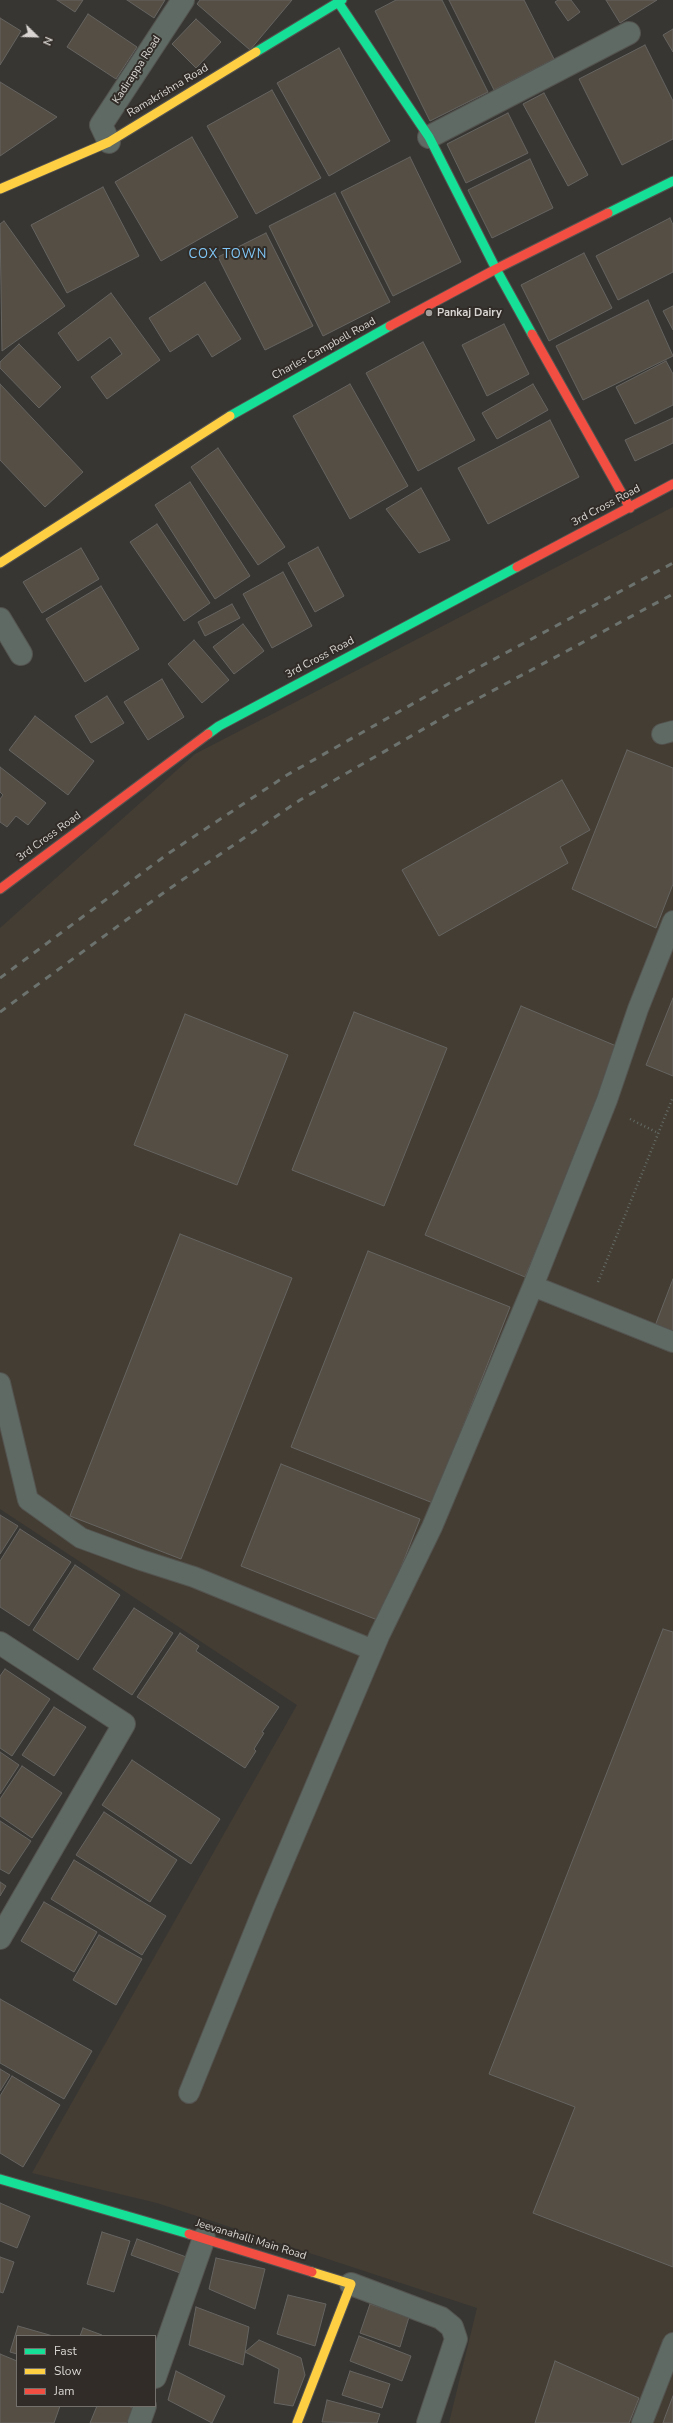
<!DOCTYPE html>
<style>
body{margin:0}
#map{position:relative;width:673px;height:2423px;overflow:hidden;background:#383633;font-family:"Nunito Sans",sans-serif}
canvas{display:block}
.legend{position:absolute;left:16px;top:2335px;width:140px;height:72px;box-sizing:border-box;background:#312c27;border:1px solid #74706b;margin:0;padding:5px 7px;list-style:none;font-size:12px;color:#d8d5d2}
.legend li{display:flex;align-items:center;gap:8px;height:20px}
.legend b{width:20px;border:1px solid #74706b}
.north{position:absolute;left:16px;top:16px;width:40px;height:40px;-webkit-text-stroke:3px #312c27;paint-order:stroke;rotate:113deg;font-size:11px;font-weight:700;line-height:16px;text-align:center;color:#d8d5d2}
.north::after{content:'';display:block;margin:auto;width:14px;height:18px;background:#d8d5d2;clip-path:polygon(50% 0,100% 100%,50% 72%,0 100%)}
</style>
<div id="map">
<canvas width="673" height="2423"></canvas>
<ul class="legend">
<li><b style="height:5px;background:#16e098"></b>Fast</li>
<li><b style="height:5px;background:#ffcf43"></b>Slow</li>
<li><b style="height:5px;background:#f24e42"></b>Jam</li>
</ul>
<div class="north">N</div>
</div>
<script>
const ctx = document.querySelector('canvas').getContext('2d');
ctx.lineJoin = 'round';
function fillPath(path, color) { ctx.fillStyle = color; ctx.fill(path, 'evenodd'); }
const poly = rows => new Path2D(rows.map(r => 'M' + r).join(''));
function stroke(path, color, width, dash) { ctx.strokeStyle = color; ctx.lineWidth = width; ctx.lineCap = dash ? 'butt' : 'round'; ctx.setLineDash(dash || []); ctx.stroke(path); }
function drawText(font, color, halo, rows, align = 'center') {
  ctx.font = font + ' "Nunito Sans",sans-serif'; ctx.lineWidth = 4; ctx.setLineDash([]); ctx.textBaseline = 'middle'; ctx.strokeStyle = halo; ctx.fillStyle = color; for (const [text, x, y, turn = 0] of rows) {
    ctx.save(); ctx.translate(x, y); ctx.rotate((+turn || 0) * Math.PI / 180); ctx.textAlign = isNaN(turn) ? turn : align; if (halo) ctx.strokeText(text, 0, 0); ctx.fillText(text, 0, 0); ctx.restore();
  }
}
fillPath(poly([
 [673,507,673,2423,449,2423,477,2308,157,2203,32,2173,297,1705,0,1509,0,928,195,754]
]), '#443d33');
const building = poly([
 [57,0,83,0,75,12,57,0],
 [127,0,165,0,154,18,127,0],
 [200,0,292,0,250,50,197,4,200,0],
 [396,0,442,0,488,92,430,121,375,11,396,0],
 [449,0,524,0,554,59,494,90,449,0],
 [558,0,571,0,580,12,568,21,555,2,558,0],
 [606,0,657,0,620,23,606,0],
 [88,14,137,47,116,79,67,47,88,14],
 [0,18,21,31,0,65,0,18],
 [196,19,221,42,196,68,172,44,196,19],
 [673,29,673,52,663,35,673,29],
 [645,45,673,101,673,139,622,165,579,79,645,45],
 [339,48,390,141,329,176,277,83,339,48],
 [0,82,57,117,0,156,0,82],
 [272,90,321,178,256,214,207,126,272,90],
 [544,93,588,175,568,186,523,104,544,93],
 [508,113,528,153,466,183,447,144,508,113],
 [192,137,238,217,161,261,115,182,192,137],
 [410,157,461,262,393,296,341,192,410,157],
 [530,159,553,208,492,238,468,190,530,159],
 [103,187,139,256,67,293,31,225,103,187],
 [335,193,390,302,323,336,269,226,335,193],
 [670,218,673,225,673,272,618,300,596,256,670,218],
 [4,221,65,306,2,351,0,224,4,221],
 [266,233,313,326,265,350,218,257,266,233],
 [584,253,612,308,549,341,521,285,584,253],
 [205,282,241,339,212,357,198,334,170,352,149,318,205,282],
 [111,293,160,360,107,399,91,377,122,354,110,337,78,361,58,333,111,293],
 [648,300,673,356,583,400,556,346,648,300],
 [673,306,673,330,663,311,673,306],
 [504,324,529,374,487,396,462,345,504,324],
 [423,342,475,440,418,471,366,373,423,342],
 [19,344,61,387,39,408,0,368,0,362,19,344],
 [666,361,673,374,673,405,635,424,616,387,666,361],
 [0,384,83,472,45,507,0,460,0,384],
 [350,384,408,486,350,519,293,416,350,384],
 [533,384,548,410,497,439,482,413,533,384],
 [673,418,673,443,635,461,625,440,673,418],
 [550,420,579,477,488,524,458,468,550,420],
 [218,448,285,547,258,565,191,467,218,448],
 [190,482,250,576,215,599,155,505,190,482],
 [421,488,450,540,419,553,386,509,421,488],
 [157,524,210,603,184,621,130,542,157,524],
 [318,547,344,596,315,612,288,563,318,547],
 [81,548,99,579,42,613,23,582,81,548],
 [283,572,312,626,272,648,243,594,283,572],
 [101,586,139,649,85,682,46,619,101,586],
 [232,604,240,618,205,636,198,622,232,604],
 [243,624,264,651,234,674,213,647,243,624],
 [194,640,229,680,202,703,168,664,194,640],
 [162,679,184,717,148,740,124,702,162,679],
 [107,696,124,723,91,743,75,716,107,696],
 [35,716,94,761,68,795,9,750,35,716],
 [627,750,673,768,673,884,656,928,572,889,627,750],
 [0,767,46,803,28,825,16,816,7,827,0,822,0,799,3,795,0,792,0,767],
 [562,780,590,830,560,847,568,863,439,936,402,870,562,780],
 [673,998,673,1076,646,1065,673,998],
 [521,1006,621,1048,525,1277,425,1235,521,1006],
 [354,1012,447,1048,384,1206,292,1170,354,1012],
 [185,1014,288,1055,237,1185,134,1145,185,1014],
 [180,1234,292,1278,181,1559,70,1516,180,1234],
 [368,1251,510,1307,433,1503,291,1447,368,1251],
 [673,1279,673,1333,655,1326,673,1279],
 [281,1464,420,1519,380,1621,241,1566,281,1464],
 [0,1515,18,1526,0,1554,0,1515],
 [20,1529,71,1562,29,1626,0,1607,0,1561,20,1529],
 [75,1565,120,1595,78,1660,33,1630,75,1565],
 [134,1608,173,1633,132,1695,93,1669,134,1608],
 [663,1629,673,1632,673,2267,533,2213,575,2107,489,2074,663,1629],
 [180,1633,199,1646,196,1651,279,1707,262,1732,264,1733,254,1749,256,1751,245,1768,137,1697,180,1633],
 [5,1669,50,1699,12,1756,0,1748,0,1676,5,1669],
 [54,1707,86,1727,54,1776,22,1755,54,1707],
 [0,1752,19,1765,0,1794,0,1752],
 [132,1760,220,1819,191,1864,102,1805,132,1760],
 [22,1766,62,1793,32,1838,0,1816,0,1799,22,1766],
 [104,1812,177,1860,150,1902,76,1855,104,1812],
 [0,1821,31,1841,9,1874,0,1869,0,1821],
 [74,1860,166,1916,142,1955,51,1899,74,1860],
 [0,1882,6,1886,0,1896,0,1882],
 [44,1902,97,1932,74,1972,21,1941,44,1902],
 [99,1935,142,1959,116,2005,73,1980,99,1935],
 [0,1999,92,2051,64,2099,0,2063,0,1999],
 [0,2069,10,2075,0,2091,0,2069],
 [12,2076,60,2105,23,2167,0,2153,0,2096,12,2076],
 [0,2203,30,2216,17,2248,0,2241,0,2203],
 [102,2232,130,2241,114,2292,87,2284,102,2232],
 [137,2239,189,2258,183,2274,131,2255,137,2239],
 [0,2257,14,2262,3,2293,0,2292,0,2257],
 [216,2258,265,2269,255,2309,209,2289,216,2258],
 [288,2295,326,2304,315,2346,277,2334,288,2295],
 [370,2304,409,2317,400,2347,360,2333,370,2304],
 [196,2307,249,2327,243,2365,189,2345,196,2307],
 [18,2326,53,2336,17,2336,17,2354,10,2352,18,2326],
 [83,2328,102,2335,102,2336,80,2336,83,2328],
 [359,2336,411,2356,402,2381,350,2361,359,2336],
 [259,2340,301,2358,305,2375,293,2406,274,2403,279,2369,245,2352,259,2340],
 [0,2354,17,2361,17,2406,60,2406,54,2423,0,2423,0,2354],
 [555,2361,639,2398,629,2423,535,2423,555,2361],
 [176,2371,225,2396,212,2423,168,2400,176,2371],
 [350,2371,390,2384,382,2408,342,2395,350,2371],
 [673,2396,673,2423,663,2423,665,2417,673,2396],
 [327,2400,380,2414,377,2423,322,2422,327,2400],
 [97,2406,128,2406,136,2409,131,2423,90,2423,97,2406]
]);
fillPath(building, '#544e44');
stroke(building, '#666461', 1);
const lane = poly([
 [662,734,673,731],
 [673,921,638,1009,607,1100,533,1286,673,1342],
 [0,1383,28,1500,81,1538,141,1560,194,1577,373,1650],
 [189,2093,265,1905,379,1636,432,1527,533,1286],
 [642,2423,673,2343]
]);
const street = poly([
 [429,137,629,33],
 [109,142,101,125,183,0],
 [0,619,21,654],
 [0,1643,124,1724,0,1938],
 [351,2284,441,2318,452,2327,456,2339,428,2423],
 [155,2377,204,2238],
 [139,2423,145,2406]
]);
const fast = poly([
 [338,2,429,137,496,269,532,334],
 [256,52,342,0],
 [608,213,673,181],
 [230,416,390,326],
 [208,734,219,726,517,567],
 [0,2179,189,2234]
]);
const slow = poly([
 [0,189,109,142,256,52],
 [0,563,230,416],
 [297,2423,351,2284,312,2272]
]);
const jam = poly([
 [390,326,496,269,608,213],
 [532,334,630,508],
 [517,567,673,484],
 [0,889,208,734],
 [189,2234,312,2272]
]);
stroke(lane, '#545350', 22);
stroke(street, '#545350', 24);
stroke(fast, '#545350', 11);
stroke(slow, '#545350', 11);
stroke(jam, '#545350', 11);
stroke(poly([
 [630,1119,658,1133],
 [598,1282,673,1097]
]), '#646c66', 2.5, [1, 3]);
stroke(lane, '#5e6a63', 20);
stroke(street, '#5e6a63', 22);
stroke(fast, '#16e098', 9);
stroke(slow, '#ffcf43', 9);
stroke(jam, '#f24e42', 9);
stroke(poly([
 [0,978,169,853,287,775,446,685,673,563],
 [0,1012,166,891,300,800,453,712,673,594]
]), '#6c726e', 3, [7, 7]);
for (const [x, y, r, color] of [
 [429,313,4,"#a09d9a"]
]) { const dot = new Path2D(); dot.arc(x, y, r, 0, 2 * Math.PI); ctx.fillStyle = color; ctx.fill(dot); stroke(dot, '#312c27', 1.5); }
drawText('11px', '#d8d5d2', '#312c27', [
 ["Kadirappa Road",137,70,-57],
 ["Ramakrishna Road",168,91,-31],
 ["Charles Campbell Road",324,349,-29],
 ["3rd Cross Road",606,506,-28],
 ["3rd Cross Road",320,658,-28],
 ["3rd Cross Road",49,837,-36],
 ["Jeevanahalli Main Road",251,2240,17]
]);
drawText('bold 11px', '#d8d5d2', '#312c27', [
 ["Pankaj Dairy",437,313]
], 'left');
ctx.letterSpacing = '1px';
drawText('13px', '#80c8f9', '#312c27', [
 ["COX TOWN",228,255]
]);
ctx.letterSpacing = '0px';
</script>
